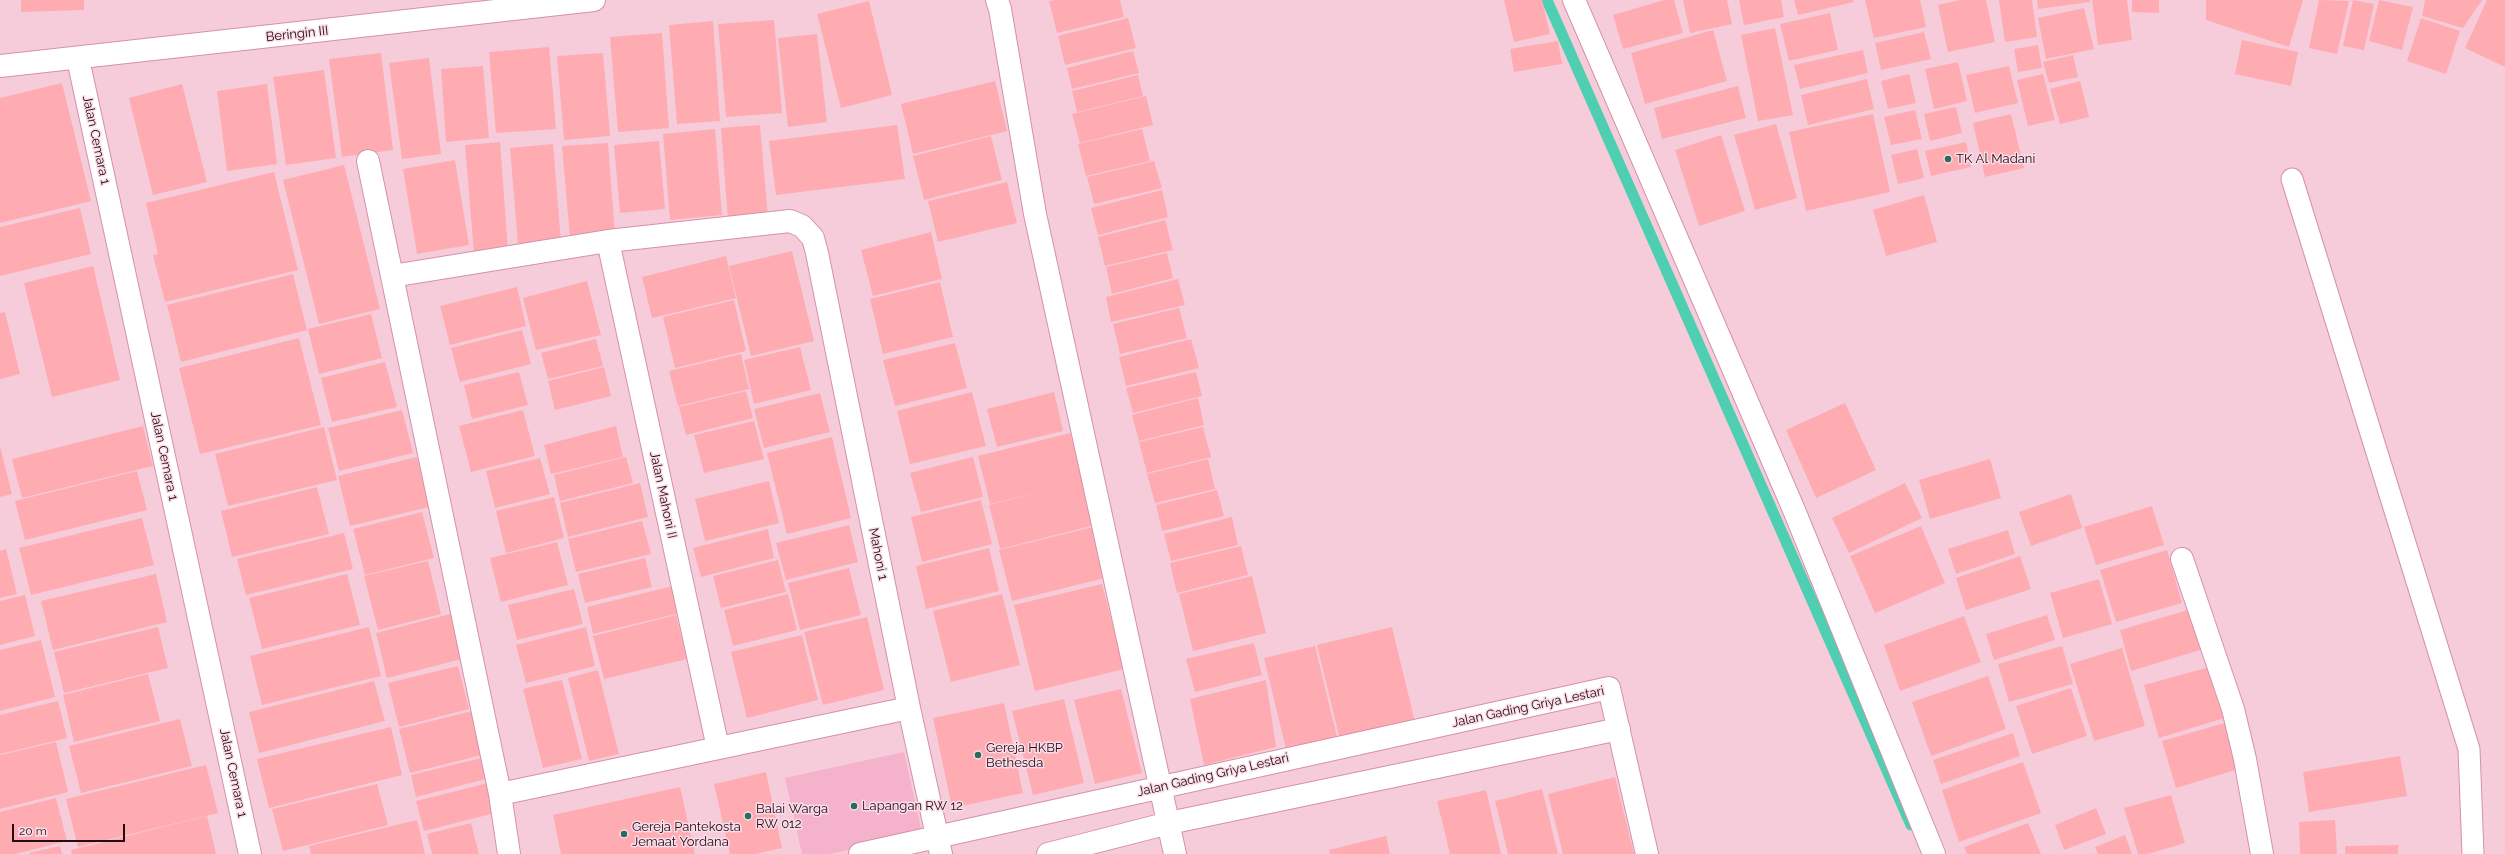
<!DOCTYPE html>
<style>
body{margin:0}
#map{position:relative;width:2505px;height:854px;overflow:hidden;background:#f6ccdb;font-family:Raleway,sans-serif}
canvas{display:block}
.scale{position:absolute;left:12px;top:824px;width:113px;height:18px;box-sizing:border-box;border:2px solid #240c17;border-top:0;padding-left:5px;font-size:12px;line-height:14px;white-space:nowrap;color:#240c17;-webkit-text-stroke:3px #fadde8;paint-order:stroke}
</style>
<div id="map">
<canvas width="2505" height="854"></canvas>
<div class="scale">20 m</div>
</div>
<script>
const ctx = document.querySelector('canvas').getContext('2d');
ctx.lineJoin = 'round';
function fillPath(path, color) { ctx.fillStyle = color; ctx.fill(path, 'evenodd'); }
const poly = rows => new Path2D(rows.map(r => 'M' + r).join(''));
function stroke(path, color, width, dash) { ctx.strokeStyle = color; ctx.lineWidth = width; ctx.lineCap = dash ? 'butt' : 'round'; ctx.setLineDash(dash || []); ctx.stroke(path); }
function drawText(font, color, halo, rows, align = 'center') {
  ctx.font = font + ' Raleway,sans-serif'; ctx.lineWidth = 3; ctx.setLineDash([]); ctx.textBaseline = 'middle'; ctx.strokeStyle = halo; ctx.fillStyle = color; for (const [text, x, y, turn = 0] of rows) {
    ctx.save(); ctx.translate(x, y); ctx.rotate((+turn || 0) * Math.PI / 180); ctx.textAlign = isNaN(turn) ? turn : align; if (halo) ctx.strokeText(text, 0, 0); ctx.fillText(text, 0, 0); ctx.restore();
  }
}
fillPath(poly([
 [904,752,922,833,830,854,802,854,785,778]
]), '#f4b2cb');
stroke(poly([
 [1547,0,1911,825]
]), '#4fcfb1', 11);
fillPath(poly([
 [21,0,84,0,84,10,21,12],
 [1054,0,1120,0,1124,17,1057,33,1049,1],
 [1504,0,1542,0,1550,34,1514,42],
 [1664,0,1674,0,1683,33,1623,49,1613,15],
 [1683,0,1727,0,1732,24,1690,33],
 [1739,0,1781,0,1784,17,1744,25],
 [1794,0,1853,0,1854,2,1798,15],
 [1865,0,1920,0,1926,27,1874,38],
 [1960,0,1986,0,1995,42,1948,52,1938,5],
 [1999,0,2032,0,2037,37,2005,42],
 [2037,0,2090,0,2090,2,2038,9],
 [2092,0,2127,0,2132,40,2098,45],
 [2132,0,2159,0,2159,13,2132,12],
 [2206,0,2303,0,2289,47,2206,20],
 [2319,0,2349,1,2337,54,2309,48],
 [2353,0,2374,4,2364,50,2343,46],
 [2379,0,2413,7,2402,50,2369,41],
 [2425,0,2482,0,2463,28,2422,16],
 [2487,0,2505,0,2505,67,2465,48],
 [869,1,892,95,841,108,817,14],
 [2084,8,2094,49,2046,59,2038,18],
 [1830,13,1838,50,1789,61,1780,24],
 [1128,18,1136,48,1065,65,1058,36],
 [2421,18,2460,31,2446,74,2407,61],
 [774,20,782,113,726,117,718,24],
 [713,21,720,121,677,124,669,25],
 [1775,28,1793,115,1758,121,1741,35],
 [1713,30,1727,81,1645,104,1631,53],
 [1924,32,1931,59,1881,70,1875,43],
 [662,33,669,128,618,132,610,37],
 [817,34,827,122,788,127,778,38],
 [2242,40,2298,52,2291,86,2235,74],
 [1558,41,1562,64,1514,72,1510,49],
 [2038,45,2042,68,2018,72,2014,49],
 [549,47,556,129,496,133,489,52],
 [1863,50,1868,73,1800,89,1794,65],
 [1133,51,1139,73,1072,89,1067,68],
 [381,53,393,150,342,157,329,59],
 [603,53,610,136,564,140,557,56],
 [2073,55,2078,77,2049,83,2043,62],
 [429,58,441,154,402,159,389,63],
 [1958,62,1967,101,1934,109,1925,69],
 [483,66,489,138,446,142,441,69],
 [2009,66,2018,103,1975,113,1966,75],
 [324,70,336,158,286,165,273,77],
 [1909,74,1916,103,1888,109,1881,81],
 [2043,74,2055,120,2028,126,2017,80],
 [1138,75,1143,96,1077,112,1072,91],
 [1867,79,1874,109,1808,125,1801,95],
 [995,81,1007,131,913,154,901,104],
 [2080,81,2089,117,2060,124,2050,89],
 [62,83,91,201,0,223,0,98],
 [182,84,207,182,153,195,129,98],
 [267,84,277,164,227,171,217,91],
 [1738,86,1746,118,1662,139,1654,108],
 [1146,96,1153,125,1080,143,1072,114],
 [1956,107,1962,133,1930,141,1924,114],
 [1915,110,1922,139,1891,145,1884,117],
 [1873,114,1890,192,1806,211,1789,132],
 [2011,114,2024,168,1985,177,1973,123],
 [1776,124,1797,198,1755,210,1734,135],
 [760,125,768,218,728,220,721,128],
 [897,125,905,179,776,195,769,141],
 [715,129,722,215,670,220,663,134],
 [1142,129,1150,161,1086,176,1078,144],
 [1721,135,1745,211,1699,226,1675,150],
 [991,136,1002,180,924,200,913,156],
 [659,141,665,209,620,213,614,145],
 [500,142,508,251,474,253,465,145],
 [1966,142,1971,167,1931,176,1925,151],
 [608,143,615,234,570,238,562,146],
 [553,144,561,242,518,245,510,148],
 [1917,149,1924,178,1898,184,1891,155],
 [455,160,469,245,417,254,403,169],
 [1154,161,1162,188,1094,204,1087,177],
 [344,165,380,309,319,324,283,180],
 [274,172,298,270,165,302,153,255,158,254,146,203],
 [1007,182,1017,223,938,242,928,201],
 [1162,190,1168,217,1098,235,1091,208],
 [1924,195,1937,242,1886,256,1873,210],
 [80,208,91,254,0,276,0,227],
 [1165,220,1173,250,1105,266,1098,237],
 [931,232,942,279,873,296,861,250],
 [792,251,814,341,751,356,729,266],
 [1167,253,1173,278,1112,294,1106,267],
 [726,256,736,298,652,318,642,277],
 [93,266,120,380,52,397,24,283],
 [293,274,307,330,181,362,167,305],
 [1178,279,1185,305,1111,322,1106,297],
 [587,281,601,335,536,350,523,298],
 [940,282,953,337,883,354,870,299],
 [517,287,526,326,450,345,440,306],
 [734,300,746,351,675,368,663,317],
 [1179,308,1187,338,1120,354,1113,324],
 [5,312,20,374,0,379,0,313],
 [371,314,382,358,319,374,308,329],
 [522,330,531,364,460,382,451,348],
 [299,338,321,425,200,454,179,368],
 [596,339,603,366,548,379,541,353],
 [1191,339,1199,368,1126,386,1119,357],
 [955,343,967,388,895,406,883,360],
 [800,347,811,390,754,404,744,360],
 [741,354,749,389,678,406,669,371],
 [385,362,397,407,332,422,321,378],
 [604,367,611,396,555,410,548,381],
 [519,372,528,405,472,419,464,385],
 [1196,372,1202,396,1133,413,1126,388],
 [746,391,753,418,686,435,679,407],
 [972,392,986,446,910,464,897,411],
 [1054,392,1063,431,997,447,987,409],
 [820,393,830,432,764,448,754,409],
 [1198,398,1204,425,1139,441,1132,415],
 [1845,403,1876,470,1816,498,1786,430],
 [402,410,413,453,339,471,328,428],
 [523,410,535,456,471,472,459,426],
 [754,421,764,459,704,473,694,435],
 [143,426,153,466,22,498,12,459],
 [616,426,623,457,551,474,544,445],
 [324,427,337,480,228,506,215,454],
 [1203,427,1211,457,1147,473,1139,442],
 [1070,433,1095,525,1000,549,989,505,1043,491,990,504,978,456],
 [832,437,851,518,787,534,767,453],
 [0,446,12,494,0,497],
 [417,457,429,507,350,526,338,476],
 [626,457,633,483,560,501,554,475],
 [973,457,983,497,921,512,910,473],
 [540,458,550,494,495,508,486,471],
 [1208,459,1215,489,1155,503,1147,474],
 [1990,459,2001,498,1930,519,1919,480],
 [137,471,147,510,25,540,15,501],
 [769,481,779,523,705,541,695,499],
 [640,483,648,517,568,537,560,503],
 [1905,483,1922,518,1849,553,1832,518],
 [317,487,329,534,232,557,221,511],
 [1217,490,1224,516,1162,531,1156,505],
 [2071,494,2082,528,2031,546,2019,512],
 [554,497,564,538,506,553,496,511],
 [981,500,992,544,922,562,911,517],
 [2152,506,2164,545,2096,565,2084,527],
 [422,512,434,558,365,575,353,529],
 [1232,517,1238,545,1171,561,1164,534],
 [142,518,154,565,31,595,19,548],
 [642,521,651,554,576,572,568,539],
 [849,525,858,562,786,580,776,543],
 [1097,526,1109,577,1012,601,999,550],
 [1921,526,1945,583,1875,613,1850,556],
 [768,529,774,558,701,577,693,548],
 [2008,530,2015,554,1956,574,1948,549],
 [344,533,353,569,246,595,237,559],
 [557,542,568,585,501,602,490,558],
 [1241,546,1248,575,1177,593,1170,563],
 [989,548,999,591,926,609,916,566],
 [6,549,17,594,0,598,0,551],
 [2167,550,2182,603,2116,622,2100,570],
 [2020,556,2031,589,1966,610,1956,578],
 [645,558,652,587,585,603,578,574],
 [778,560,786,592,721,608,713,576],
 [428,561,441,614,378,630,364,576],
 [849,568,861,615,800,630,788,583],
 [156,574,167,622,53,650,41,601],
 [347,574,360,625,262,649,249,598],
 [1252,576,1266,633,1193,651,1179,594],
 [2099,579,2112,624,2063,638,2050,593],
 [1102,584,1124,669,1035,691,1014,605],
 [673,586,680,613,593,634,587,607],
 [574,589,583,624,517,640,508,605],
 [788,594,797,630,733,646,724,610],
 [1002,594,1020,665,951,682,933,611],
 [25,595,35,636,0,645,0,601],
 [2188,610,2200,650,2131,671,2120,630],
 [454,613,466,658,387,678,376,633],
 [676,615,687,659,604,679,593,636],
 [2047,615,2055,640,1994,660,1986,634],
 [1964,616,1981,662,1900,691,1884,645],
 [867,617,884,690,823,705,804,632],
 [158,627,168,668,64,693,54,652],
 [369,627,381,676,262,705,250,656],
 [586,627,595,666,526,683,516,645],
 [1392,627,1415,722,1340,740,1317,645],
 [802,635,818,700,747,718,731,652],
 [41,640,55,697,0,711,0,650],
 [1254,643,1262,675,1195,692,1186,659],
 [1315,646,1337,737,1286,749,1264,658],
 [2062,646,2073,684,2009,702,1998,664],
 [2122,648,2145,726,2094,741,2070,664],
 [458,666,469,709,399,727,388,683],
 [2213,666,2228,717,2159,738,2144,685],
 [598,670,619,754,589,761,568,678],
 [148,674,160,721,74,742,63,695],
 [1988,676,2006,729,1931,756,1912,702],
 [562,680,582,759,543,768,523,689],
 [1266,680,1276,747,1204,765,1190,699],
 [374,681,385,721,259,753,249,712],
 [2071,688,2087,736,2032,754,2016,706],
 [1121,689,1142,773,1095,784,1074,700],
 [1064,699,1084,783,1033,795,1012,711],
 [58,701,67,738,0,754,0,715],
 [1004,703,1023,793,952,808,933,718],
 [476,710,486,754,410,773,399,729],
 [180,719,192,766,81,793,69,746],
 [2228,722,2242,768,2176,788,2162,741],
 [391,727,402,775,269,808,257,759],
 [2013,733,2020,756,1941,784,1933,760],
 [56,742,68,792,0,809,0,755],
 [2400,756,2407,796,2309,812,2303,772],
 [481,758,486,779,416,797,411,775],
 [2023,762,2041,813,1959,842,1942,790],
 [206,765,218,813,78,847,66,799],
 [766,772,782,848,756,854,730,854,714,784],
 [1615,777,1634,854,1563,854,1548,794],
 [488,783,495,813,424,831,416,801],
 [377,784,388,825,283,851,272,809],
 [680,787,695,854,561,854,553,815],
 [1542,789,1558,854,1508,854,1495,801],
 [1486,790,1501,854,1450,854,1437,801],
 [2171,795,2185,843,2148,854,2138,854,2124,808],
 [56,798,67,841,15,854,0,854,0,812],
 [2096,808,2106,834,2064,850,2055,825],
 [207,816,216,854,72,854,71,850],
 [417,820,425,854,311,854,309,846],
 [2335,820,2337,854,2300,854,2299,822],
 [471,823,479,854,432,854,427,834],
 [2028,823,2041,854,1967,854,1964,847],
 [2125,835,2132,854,2098,854,2095,847],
 [1386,836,1390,854,1330,854,1329,850],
 [2398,845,2398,854,2345,854,2345,846],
 [60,846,62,854,30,854,29,853]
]), '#feacb2');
const service = poly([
 [2292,179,2469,749,2473,854]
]);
const minor = poly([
 [997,0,1000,9,1035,214,1175,854],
 [1574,0,1794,510,1934,854],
 [78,59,250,854],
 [0,66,594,0],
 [368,161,500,794,509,854],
 [608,241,718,748],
 [392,276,608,241,790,221,802,226,813,238,817,253,909,708,941,854],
 [2182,559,2233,709,2245,759,2262,854],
 [500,794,909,708],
 [860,854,1609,688,1647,854],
 [1048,854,1169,823,1619,729]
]);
stroke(service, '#d491ab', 23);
stroke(minor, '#d491ab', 24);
stroke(service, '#fff', 21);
stroke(minor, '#fff', 22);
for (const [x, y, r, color] of [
 [1948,159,4,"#296b5c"],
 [978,755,4,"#296b5c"],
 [854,806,4,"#296b5c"],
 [748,816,4,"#296b5c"],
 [624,834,4,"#296b5c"]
]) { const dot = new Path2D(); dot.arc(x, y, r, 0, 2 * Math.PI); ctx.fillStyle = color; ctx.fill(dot); stroke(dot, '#fadde8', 1.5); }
drawText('13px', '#240c17', '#fadde8', [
 ["Beringin III",297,34,-6],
 ["Jalan Cemara 1",96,140,78],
 ["Jalan Cemara 1",164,456,78],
 ["Jalan Mahoni II",663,495,78],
 ["Mahoni 1",878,554,79],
 ["Jalan Gading Griya Lestari",1528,707,-12],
 ["Jalan Cemara 1",233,773,78],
 ["Jalan Gading Griya Lestari",1213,775,-13]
]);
drawText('13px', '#240c17', '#fadde8', [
 ["TK Al Madani",1956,159],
 ["Gereja HKBP",986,748],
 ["Bethesda",986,763],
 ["Lapangan RW 12",862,806],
 ["Balai Warga",756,809],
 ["RW 012",756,824],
 ["Gereja Pantekosta",632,827],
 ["Jemaat Yordana",632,842]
], 'left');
</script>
